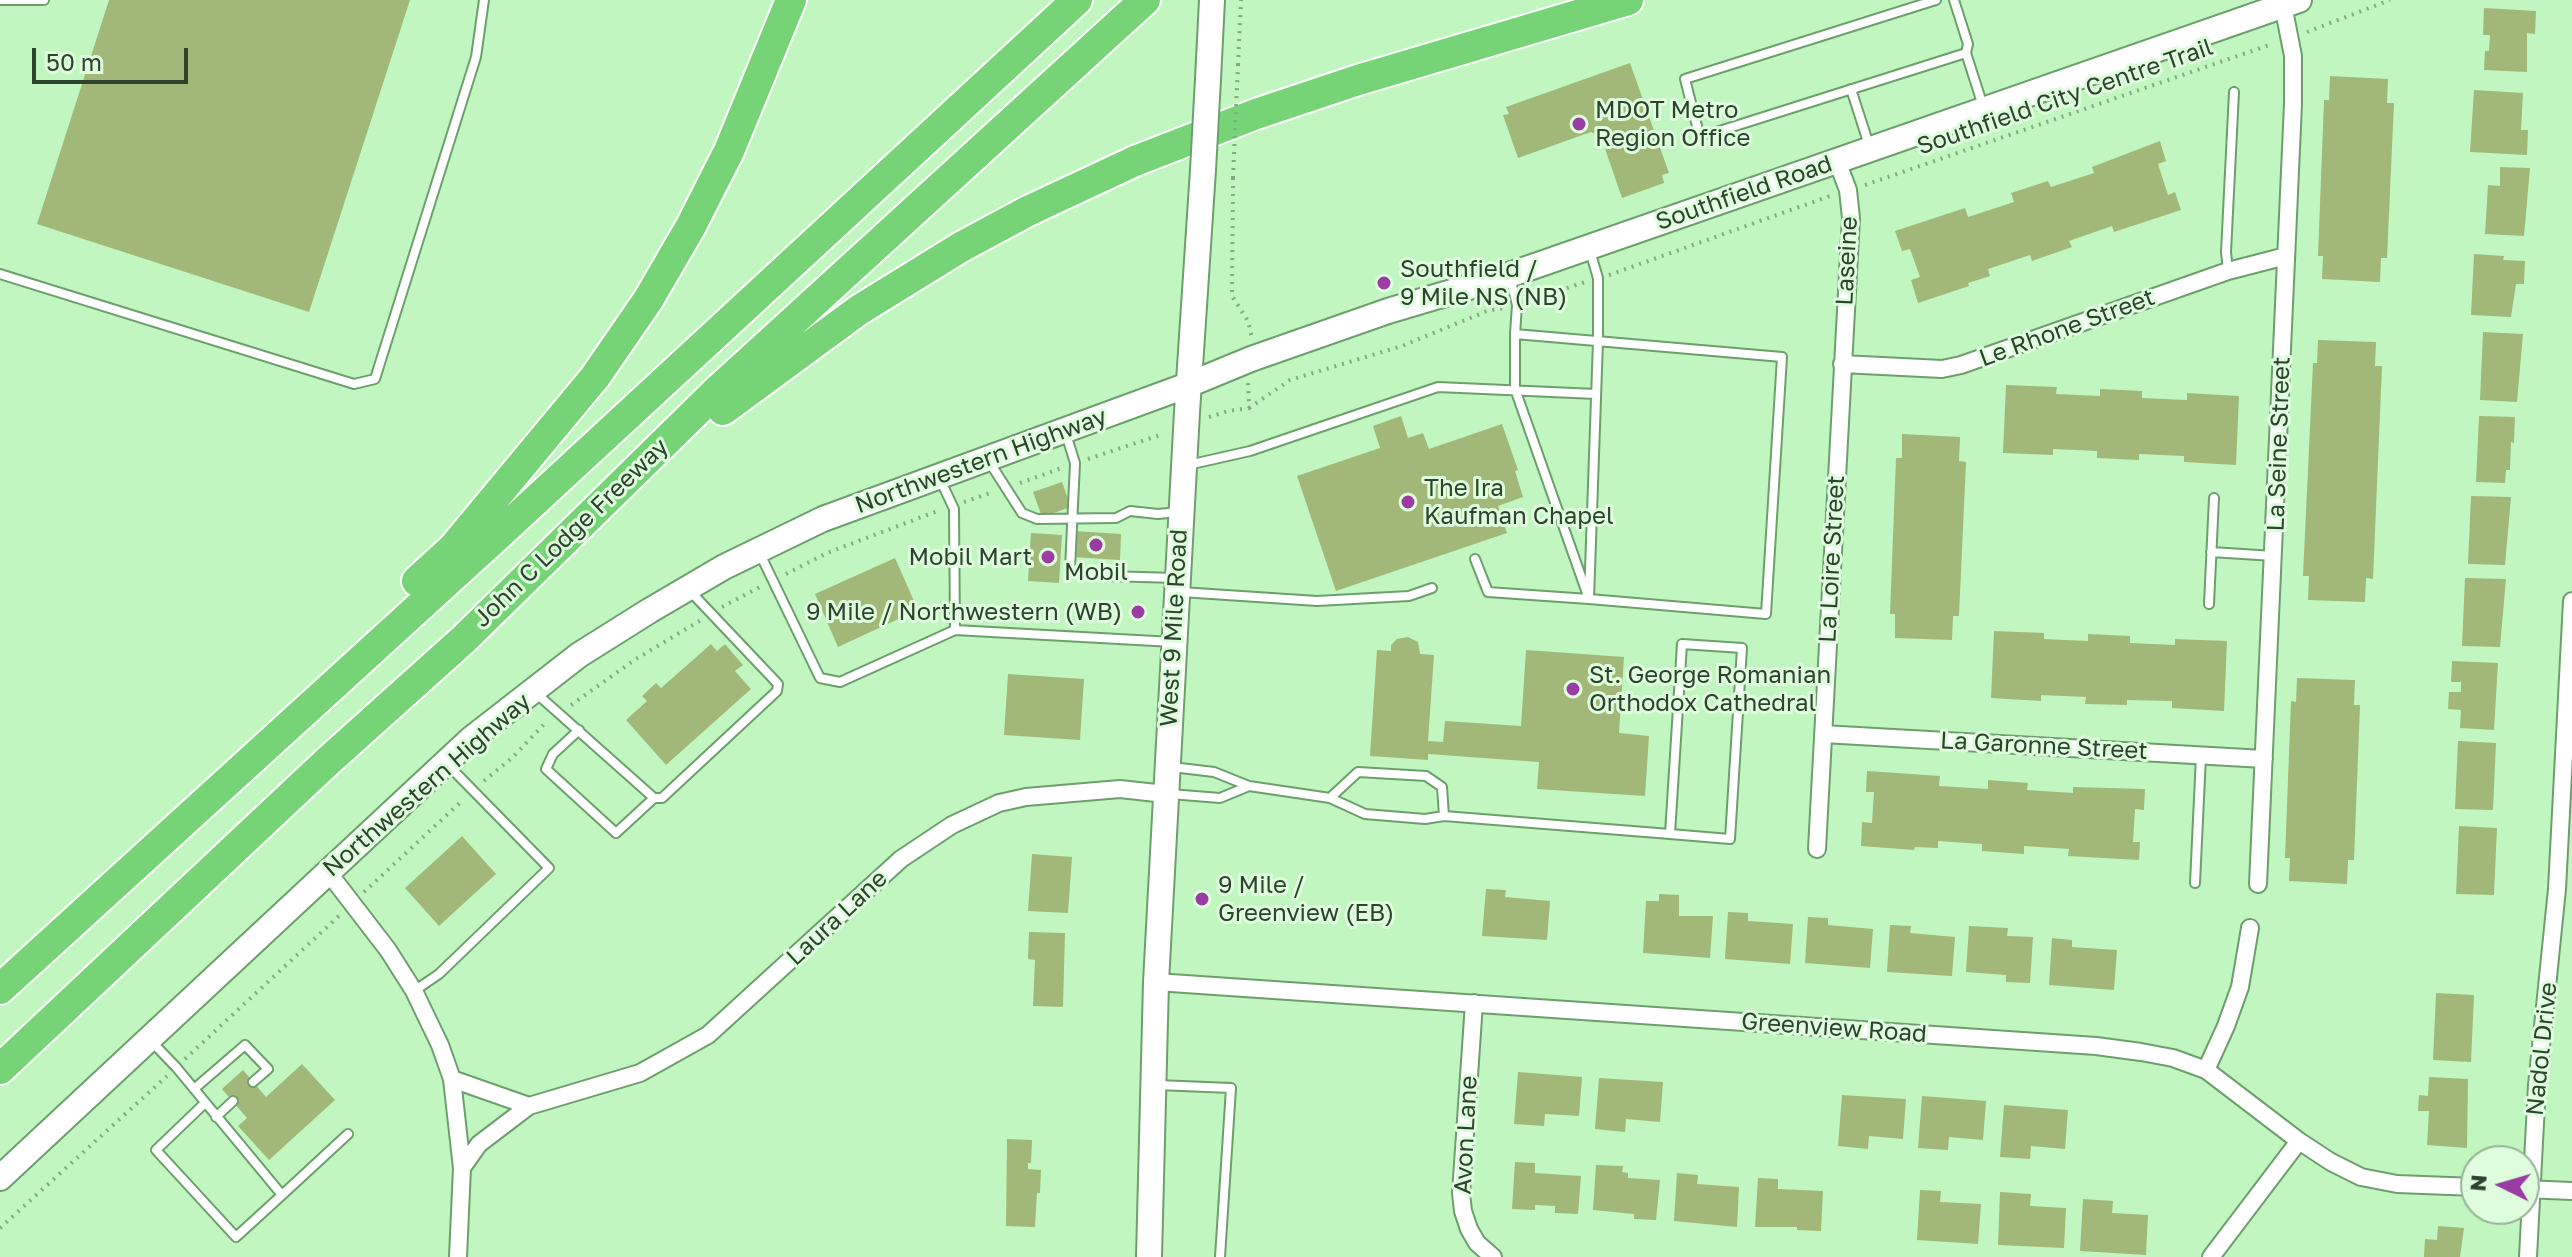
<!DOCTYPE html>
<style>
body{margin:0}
#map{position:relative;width:2572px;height:1257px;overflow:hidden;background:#c1f6c0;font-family:"Golos Text",sans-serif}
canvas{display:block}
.north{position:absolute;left:2460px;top:1145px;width:80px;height:80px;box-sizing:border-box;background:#ddfddc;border:2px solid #97b396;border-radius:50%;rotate:275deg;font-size:22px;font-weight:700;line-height:32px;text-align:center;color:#2e432e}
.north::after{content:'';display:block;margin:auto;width:28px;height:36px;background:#9b3ba4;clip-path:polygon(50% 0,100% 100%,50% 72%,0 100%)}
.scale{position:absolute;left:32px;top:48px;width:156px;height:36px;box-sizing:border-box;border:4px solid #2e432e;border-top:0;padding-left:10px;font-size:24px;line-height:28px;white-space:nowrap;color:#2e432e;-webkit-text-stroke:6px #ddfddc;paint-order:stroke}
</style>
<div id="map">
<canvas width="2572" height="1257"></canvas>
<div class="north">N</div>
<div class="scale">50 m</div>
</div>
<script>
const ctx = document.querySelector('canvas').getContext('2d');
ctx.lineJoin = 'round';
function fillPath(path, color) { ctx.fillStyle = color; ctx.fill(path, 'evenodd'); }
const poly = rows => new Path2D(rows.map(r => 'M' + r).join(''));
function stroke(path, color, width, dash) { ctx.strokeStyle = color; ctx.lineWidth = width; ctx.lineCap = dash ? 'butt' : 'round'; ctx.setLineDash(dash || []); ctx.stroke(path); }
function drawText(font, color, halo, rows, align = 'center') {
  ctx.font = font + ' "Golos Text",sans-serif'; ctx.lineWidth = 6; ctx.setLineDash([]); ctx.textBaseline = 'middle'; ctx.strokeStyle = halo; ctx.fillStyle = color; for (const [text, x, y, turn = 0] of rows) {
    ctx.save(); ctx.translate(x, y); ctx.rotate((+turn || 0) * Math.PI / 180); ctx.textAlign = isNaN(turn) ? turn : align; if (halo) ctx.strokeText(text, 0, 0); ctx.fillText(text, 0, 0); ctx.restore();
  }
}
fillPath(poly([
 [109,0,410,0,309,312,37,224],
 [2484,8,2536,11,2535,34,2527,33,2527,72,2484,70,2485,51,2489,51,2490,35,2483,35],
 [1630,63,1669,173,1662,175,1664,183,1622,198,1601,137,1591,132,1518,158,1503,115,1509,114,1506,107],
 [2330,76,2388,79,2387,103,2394,103,2387,258,2381,258,2380,282,2322,279,2323,256,2318,256,2324,100,2329,100],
 [2474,90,2523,93,2521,130,2528,130,2527,155,2470,152],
 [2160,141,2166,161,2158,164,2168,195,2175,192,2181,210,2114,232,2112,226,2069,241,2072,247,2032,261,2030,255,1988,269,1990,276,1968,283,1969,286,1918,303,1911,280,1920,277,1910,249,1902,251,1895,231,1965,208,1968,217,2014,202,2011,193,2048,181,2051,187,2094,173,2092,167],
 [2500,167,2530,168,2524,236,2485,234,2488,185,2500,186],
 [2474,254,2504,256,2503,260,2525,261,2524,284,2516,284,2511,317,2471,315],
 [2483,332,2523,334,2517,402,2480,400],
 [2318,340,2376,342,2375,366,2382,366,2373,579,2366,578,2365,602,2308,600,2309,576,2303,576,2313,363,2317,363],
 [2006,385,2057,387,2056,394,2100,396,2100,389,2142,391,2142,398,2187,400,2187,393,2239,396,2236,465,2184,462,2184,456,2139,454,2139,460,2097,458,2097,451,2053,449,2053,455,2003,453],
 [1401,416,1408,438,1423,433,1429,449,1502,424,1518,470,1515,471,1523,497,1498,506,1507,533,1336,591,1297,476,1380,448,1373,426],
 [2479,416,2515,417,2514,443,2511,442,2510,470,2506,470,2505,483,2476,482],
 [1902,434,1960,437,1959,461,1966,462,1959,616,1953,616,1952,640,1895,638,1895,614,1890,614,1896,458,1902,458],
 [1062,482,1071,507,1042,517,1033,492],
 [2471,496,2511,497,2505,565,2468,564],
 [1074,531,1121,534,1120,560,1072,557],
 [1031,533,1062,535,1059,583,1028,581],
 [895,558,918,610,838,647,815,594],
 [2465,578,2506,579,2500,647,2462,646],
 [1994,631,2044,633,2044,639,2088,641,2088,634,2130,636,2130,643,2175,645,2175,639,2227,641,2224,711,2172,708,2172,701,2127,700,2127,705,2085,704,2086,697,2041,695,2041,701,1991,698],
 [1408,637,1418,642,1420,654,1434,655,1428,741,1443,742,1445,721,1521,726,1526,650,1624,657,1619,733,1649,736,1645,796,1537,789,1539,762,1428,754,1428,760,1370,756,1377,650,1391,651,1391,645,1397,639],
 [711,644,717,651,725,644,743,665,735,671,751,689,666,765,626,720,647,701,642,696,656,683,661,688],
 [2452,661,2498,663,2494,730,2460,728,2461,710,2448,709,2449,692,2461,692,2461,682,2451,682],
 [1008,674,1084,679,1080,740,1004,735],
 [2297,678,2355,680,2354,705,2360,705,2354,860,2348,860,2347,884,2289,881,2290,858,2285,858,2291,701,2296,702],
 [2458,741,2496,743,2493,810,2455,809],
 [1867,771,1940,776,1939,786,1988,789,1988,780,2028,783,2027,790,2073,793,2073,787,2145,789,2144,810,2135,809,2133,842,2140,842,2139,860,2068,856,2069,849,2024,846,2024,854,1982,851,1982,844,1938,841,1938,848,1915,847,1914,850,1861,846,1862,822,1872,823,1874,792,1866,792],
 [2459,826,2497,828,2494,895,2456,894],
 [462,836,496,874,439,926,405,888],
 [1032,854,1072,857,1068,913,1028,911],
 [1486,889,1506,890,1505,897,1550,901,1547,940,1482,936],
 [1659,894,1679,895,1679,916,1713,916,1710,958,1643,953,1646,901,1659,901],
 [1728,912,1748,913,1748,921,1793,924,1790,964,1725,959],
 [1808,917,1828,918,1828,925,1873,929,1870,968,1805,963],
 [1890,925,1911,926,1910,933,1955,937,1952,976,1887,972],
 [1969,926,2008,928,2007,936,2033,937,2030,983,2006,982,2006,975,1966,972],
 [1029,932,1065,933,1063,1007,1033,1006,1035,960,1028,959],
 [2052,938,2072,940,2072,947,2117,950,2114,990,2049,985],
 [2436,993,2474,995,2471,1062,2433,1060],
 [302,1064,335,1100,269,1160,238,1126,247,1118,222,1089,243,1070,266,1097],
 [1518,1072,1582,1077,1579,1116,1545,1114,1544,1126,1514,1124],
 [2429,1077,2468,1079,2467,1148,2427,1145,2429,1111,2418,1111,2419,1095,2428,1096],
 [1599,1078,1663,1082,1660,1122,1626,1119,1625,1132,1595,1129],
 [1842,1095,1906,1099,1903,1139,1869,1136,1868,1149,1838,1146],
 [1922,1096,1986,1101,1983,1140,1949,1137,1948,1150,1918,1148],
 [2004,1105,2068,1110,2065,1149,2031,1146,2030,1159,2000,1157],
 [1007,1139,1032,1140,1031,1163,1028,1163,1028,1169,1041,1170,1040,1193,1037,1193,1035,1227,1006,1226],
 [1515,1162,1535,1163,1535,1173,1581,1176,1578,1214,1555,1213,1555,1206,1535,1205,1535,1210,1512,1209],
 [1596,1165,1623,1166,1622,1172,1628,1173,1628,1178,1660,1180,1656,1220,1634,1219,1634,1214,1593,1210],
 [1677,1173,1698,1175,1697,1184,1739,1187,1737,1227,1674,1221],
 [1758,1178,1778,1179,1778,1189,1823,1191,1821,1231,1797,1230,1797,1227,1755,1227],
 [1920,1190,1941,1191,1940,1202,1981,1204,1978,1244,1917,1240],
 [2000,1192,2031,1194,2030,1206,2066,1208,2064,1248,1998,1245],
 [2083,1199,2113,1201,2112,1213,2148,1215,2146,1255,2080,1251],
 [2438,1226,2464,1228,2460,1257,2424,1257,2425,1239,2437,1240]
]), '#a2b878');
const service = poly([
 [0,0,44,0],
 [1936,0,1685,79,1698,130,1704,134,1713,133,1966,53],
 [1954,0,1968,44,1966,53,1983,106],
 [1851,89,1869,145],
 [2228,271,2226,252,2234,92],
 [0,274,354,384,375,379,476,57,484,0],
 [1510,277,1517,305,1515,334,1515,389,1589,599,1766,614,1782,357,1515,334],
 [1065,431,1075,463,1070,569,1106,576,1176,578],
 [990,463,1022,513,1037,519,1116,518,1130,511,1158,514,1178,512],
 [1188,465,1250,451,1438,387,1596,394],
 [939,477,954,509,955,630],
 [2211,552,2274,556],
 [760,554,820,678,840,682,955,630,1173,642],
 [1475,559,1488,592,1589,599,1598,341,1598,278,1590,251],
 [1181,592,1317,601,1409,596,1432,588],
 [2209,604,2214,498],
 [537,694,654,798,662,798,777,691,778,684,689,590],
 [579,730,553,754,546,769,616,833,654,798],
 [1249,786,1330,798,1365,814,1425,819,1444,816,1670,834,1682,644,1742,648,1730,839,1670,834],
 [1170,794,1220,798,1249,786,1214,772,1172,767],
 [1330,798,1358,772,1426,776,1442,787,1444,816],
 [2195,883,2201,756],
 [414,991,439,974,549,868,448,765],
 [152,1042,176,1067,282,1195,348,1134],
 [1157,1085,1231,1088,1220,1257],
 [194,1089,245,1045,268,1069,253,1082],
 [205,1103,156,1150,236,1237,282,1195],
 [216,1117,233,1101]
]);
const minor = poly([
 [1842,364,1942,369,1961,365,2228,271,2286,256],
 [1823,734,2264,759],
 [1817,849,1851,218,1848,190,1837,161],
 [328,872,388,950,414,991,440,1045,452,1079,462,1168,458,1257],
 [2258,884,2293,104,2293,56,2283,5],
 [1156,982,2096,1046,2141,1052,2173,1058,2206,1070,2299,1141,2331,1162,2361,1177,2397,1184,2476,1187],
 [1474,1003,1461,1193,1463,1211,1469,1229,1477,1243,1493,1257],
 [2206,1070,2226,1026,2240,987,2250,928],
 [452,1079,529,1106],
 [462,1168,479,1144,529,1106,640,1073,708,1035,901,859,952,825,999,803,1026,797,1120,789,1165,794],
 [2524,1189,2572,1191],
 [2211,1257,2299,1141],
 [2528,1257,2537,1085,2557,889,2572,601]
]);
const secondary = poly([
 [1208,79,1212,0],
 [0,1178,471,739,579,655,649,611,724,567,823,519,1188,385,1251,359,1388,311,1509,275,2299,0],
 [1149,1257,1156,982,1187,412,1203,170]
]);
const motorway = poly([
 [723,410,859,310,961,247,1028,211,1135,161,1256,114,1358,80,1628,0],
 [417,581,453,548,595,377,648,300,691,226,729,151,791,0],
 [0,989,497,536,1077,0],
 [0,1069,327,762,464,639,719,389,1145,0]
]);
stroke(service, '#6d9f6d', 12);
stroke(minor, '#6d9f6d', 20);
stroke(secondary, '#6d9f6d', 28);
stroke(motorway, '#fff', 34);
stroke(poly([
 [2307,32,2390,0],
 [1238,65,1241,0],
 [1233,178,1232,296,1248,321,1252,338],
 [1865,185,2272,44],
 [1609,275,1830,196],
 [1529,301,1585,282],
 [1249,408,1290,380,1402,346,1487,311,1505,308],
 [1209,417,1228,411,1249,408,1248,383],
 [1088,459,1163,434],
 [1020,483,1061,468],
 [964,502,993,492],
 [786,574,827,553,940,510],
 [722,607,760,587],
 [571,705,636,659,701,620],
 [484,781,513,757,547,721],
 [364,892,463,800],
 [185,1059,340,915],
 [0,1228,167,1076]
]), '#83aa82', 4, [2, 6]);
stroke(service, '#fff', 8);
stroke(minor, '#fff', 16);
stroke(secondary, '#fff', 24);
stroke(motorway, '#76d477', 30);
const secondaryBridge = poly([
 [1203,170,1208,79]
]);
stroke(secondaryBridge, '#6d9f6d', 28, []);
stroke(poly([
 [1233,178,1238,65]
]), '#83aa82', 4, [2, 6]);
stroke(secondaryBridge, '#fff', 24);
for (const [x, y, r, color] of [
 [1579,124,8,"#9b3ba4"],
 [1384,283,8,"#9b3ba4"],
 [1408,502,8,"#9b3ba4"],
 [1096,545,8,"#9b3ba4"],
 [1048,557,8,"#9b3ba4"],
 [1138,612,8,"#9b3ba4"],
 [1573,689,8,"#9b3ba4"],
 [1202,899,8,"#9b3ba4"]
]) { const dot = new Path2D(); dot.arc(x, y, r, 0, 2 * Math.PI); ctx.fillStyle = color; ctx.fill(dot); stroke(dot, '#ddfddc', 3); }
drawText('24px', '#2e432e', '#ddfddc', [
 ["Southfield City Centre Trail",2065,97,-19],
 ["Southfield Road",1744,193,-19],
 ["Laseine",1847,261,-87],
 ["Le Rhone Street",2067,328,-20],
 ["La Seine Street",2279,444,-88],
 ["Northwestern Highway",981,461,-20],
 ["John C Lodge Freeway",571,533,-44],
 ["La Loire Street",1832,559,-87],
 ["West 9 Mile Road",1174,628,-87],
 ["La Garonne Street",2044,746,3],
 ["Northwestern Highway",427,785,-41],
 ["Laura Lane",837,918,-43],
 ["Greenview Road",1834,1028,4],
 ["Nadol Drive",2542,1049,-84],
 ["Avon Lane",1466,1135,-87]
]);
drawText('24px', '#2e432e', '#ddfddc', [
 ["MDOT Metro",1595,110],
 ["Region Office",1595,138],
 ["Southfield /",1400,269],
 ["9 Mile NS (NB)",1400,297],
 ["The Ira",1424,488],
 ["Kaufman Chapel",1424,516],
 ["Mobil Mart",1032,557,"right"],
 ["Mobil",1096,572,"center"],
 ["9 Mile / Northwestern (WB)",1122,612,"right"],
 ["St. George Romanian",1589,675],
 ["Orthodox Cathedral",1589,703],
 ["9 Mile /",1218,885],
 ["Greenview (EB)",1218,913]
], 'left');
</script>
